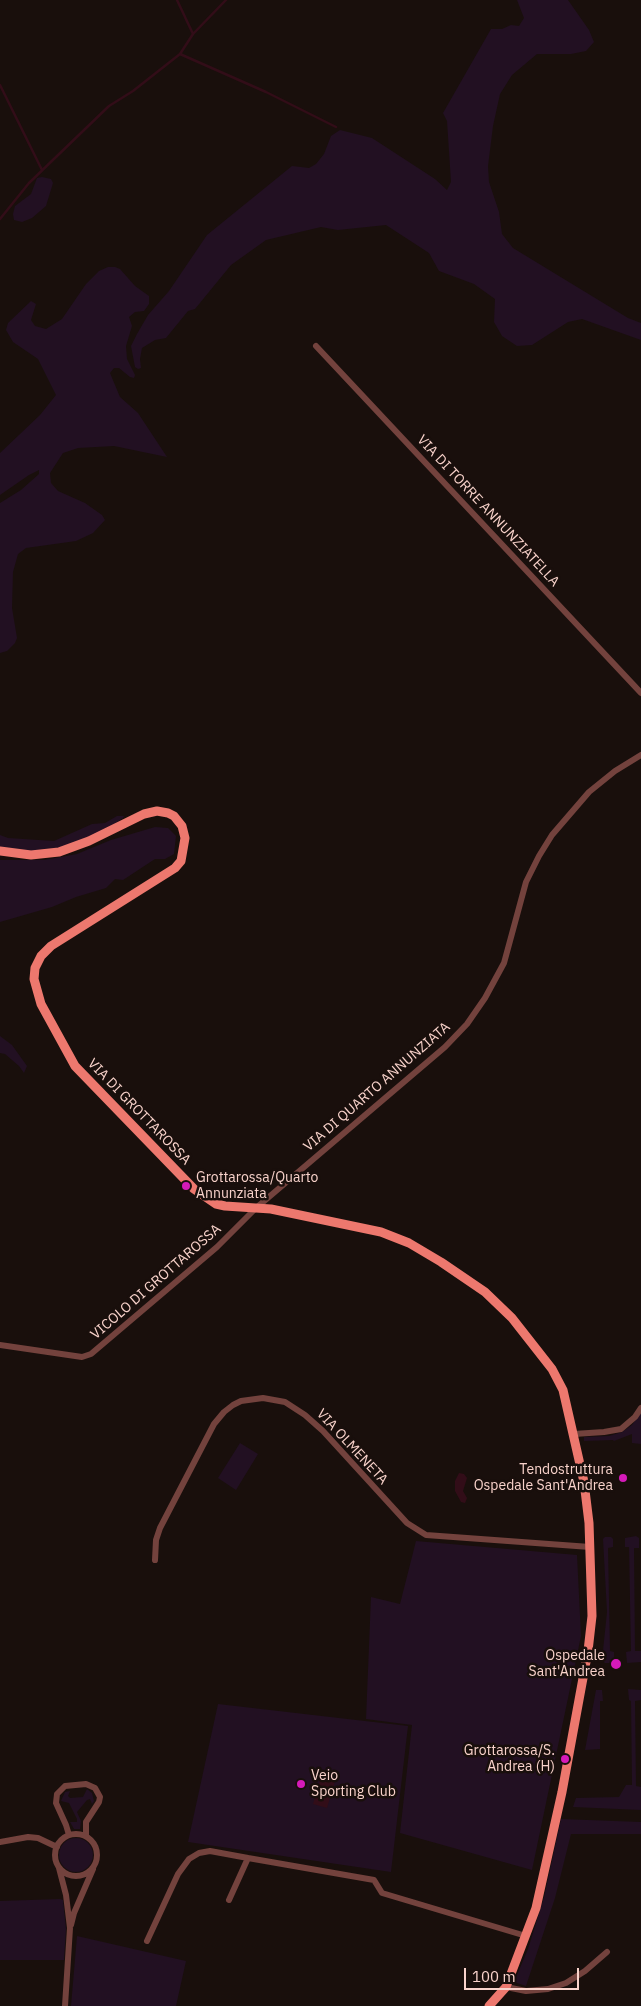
<!DOCTYPE html>
<style>
body{margin:0}
#map{position:relative;width:641px;height:2006px;overflow:hidden;background:#190f0c;font-family:"IBM Plex Sans",sans-serif}
canvas{display:block}
.scale{position:absolute;left:464px;top:1968px;width:115px;height:22px;box-sizing:border-box;border:2px solid #f9d3cb;border-top:0;padding-left:6px;font-size:15px;line-height:18px;white-space:nowrap;color:#f9d3cb;-webkit-text-stroke:4px #190f0c;paint-order:stroke}
</style>
<div id="map">
<canvas width="641" height="2006"></canvas>
<div class="scale">100 m</div>
</div>
<script>
const ctx = document.querySelector('canvas').getContext('2d');
ctx.lineJoin = 'round';
function fillPath(path, color) { ctx.fillStyle = color; ctx.fill(path, 'evenodd'); }
const poly = rows => new Path2D(rows.map(r => 'M' + r).join(''));
function stroke(path, color, width, dash) { ctx.strokeStyle = color; ctx.lineWidth = width; ctx.lineCap = dash ? 'butt' : 'round'; ctx.setLineDash(dash || []); ctx.stroke(path); }
function drawText(font, color, halo, rows, align = 'center') {
  ctx.font = font + ' "IBM Plex Sans",sans-serif'; ctx.lineWidth = 5; ctx.setLineDash([]); ctx.textBaseline = 'middle'; ctx.strokeStyle = halo; ctx.fillStyle = color; for (const [text, x, y, turn = 0] of rows) {
    ctx.save(); ctx.translate(x, y); ctx.rotate((+turn || 0) * Math.PI / 180); ctx.textAlign = isNaN(turn) ? turn : align; if (halo) ctx.strokeText(text, 0, 0); ctx.fillText(text, 0, 0); ctx.restore();
  }
}
fillPath(poly([
 [517,0,568,0,589,30,594,42,586,51,571,54,537,54,512,75,500,94,493,126,488,166,489,182,499,212,502,234,513,248,628,318,641,323,641,340,582,319,568,322,532,345,517,346,502,336,494,322,495,299,474,284,439,271,429,253,386,225,338,230,321,227,266,240,231,265,195,309,188,311,166,338,155,340,142,348,140,359,141,368,138,369,135,367,131,346,137,334,148,315,169,291,207,235,292,166,309,168,316,164,324,154,331,136,340,130,372,138,435,179,447,190,451,182,447,121,443,113,491,29,502,29,511,25,519,26,524,18],
 [42,177,51,179,53,183,46,206,32,218,22,222,14,220,13,214,15,206,31,194,37,178],
 [108,267,115,267,120,269,135,286,149,296,149,304,144,311,135,312,129,317,132,326,126,346,127,359,135,375,134,378,130,377,119,368,114,368,110,373,120,397,138,413,167,457,114,446,78,448,63,453,50,473,51,483,58,491,85,503,102,515,105,520,93,533,76,541,26,548,18,554,13,572,12,608,17,638,15,643,7,651,0,653,0,503,21,490,39,474,39,470,29,475,0,495,0,453,40,415,56,395,38,359,13,342,6,330,8,323,31,301,36,304,31,320,35,326,46,329,62,319,86,284,99,271],
 [117,816,124,816,123,818,99,834,63,849,34,853,0,852,0,835,8,838,54,841,92,824,105,823],
 [155,827,168,828,176,836,174,854,165,859,155,859,123,880,115,879,106,888,76,897,52,907,0,922,0,860,44,860,77,854,111,840],
 [0,1036,12,1045,27,1066,24,1073,19,1066,5,1054,0,1053],
 [641,1412,641,1444,632,1443,632,1434,614,1441,613,1440,584,1441,584,1437,609,1436,622,1432,632,1425],
 [240,1443,258,1454,236,1490,218,1478],
 [636,1536,639,1538,639,1548,634,1548,635,1651,641,1651,641,1662,627,1663,626,1652,631,1651,629,1547,625,1547,625,1538],
 [605,1537,611,1537,613,1539,613,1547,608,1548,610,1651,614,1652,614,1663,605,1663,602,1660,607,1612,603,1539],
 [416,1541,577,1555,581,1636,532,1870,400,1833,412,1725,366,1719,371,1597,400,1604],
 [628,1689,641,1690,641,1700,635,1701,636,1786,641,1787,641,1810,573,1807,576,1798,619,1797,626,1785,632,1785,631,1701,629,1700],
 [596,1690,602,1690,603,1701,600,1701,600,1749,585,1750],
 [218,1704,408,1726,391,1872,188,1842],
 [87,1789,92,1793,94,1801,92,1804,90,1799,87,1800,77,1812,81,1821,80,1829,74,1829,70,1822,77,1822,77,1819,69,1803,61,1801,65,1792,70,1791,68,1796,70,1798,83,1797],
 [561,1819,641,1822,641,1834,571,1834,555,1898,526,1986,514,1982,528,1949,544,1897],
 '59 1855a17 17 0 1 1 34 0a17 17 0 1 1-34 0Z',
 [60,1899,63,1900,66,1929,64,1960,0,1960,0,1901],
 [77,1936,186,1961,176,2006,71,2006]
]), '#221022');
fillPath(poly([
 [459,1473,464,1474,467,1478,463,1491,467,1498,465,1503,461,1502,455,1491,455,1481],
 [321,1777,335,1781,327,1808,313,1804]
]), '#320d18');
stroke(poly([
 [177,0,193,34],
 [180,54,266,92,336,127],
 [0,85,42,170],
 [0,219,29,183,109,106,133,91,180,54,193,34,226,0]
]), '#320d18', 2.5);
stroke(poly([
 [316,346,641,693],
 [0,1345,82,1357,91,1354,217,1247,256,1208,445,1047,467,1024,485,998,504,963,526,882,539,856,552,835,589,792,615,771,641,755],
 [574,1434,604,1432,621,1429,635,1417,641,1408],
 [155,1560,156,1540,160,1528,214,1424,224,1412,233,1405,241,1401,263,1398,285,1402,305,1415,323,1431,407,1523,426,1535,590,1547],
 '55 1855a21 21 0 1 1 42 0a21 21 0 1 1-42 0Z',
 [69,1835,66,1825,56,1803,57,1794,65,1786,86,1784,95,1788,100,1797,99,1802,86,1822,86,1836],
 [0,1842,28,1837,38,1838,57,1847],
 [59,1868,66,1895,70,1928,65,2006],
 [229,1900,248,1858,374,1880,382,1893,526,1936],
 [71,1925,74,1913,93,1869],
 [147,1941,178,1874,189,1859,199,1853,210,1851,248,1858],
 [506,1987,526,1991,548,1989,566,1983,585,1971,607,1952]
]), '#73423d', 6);
stroke(poly([
 [0,851,31,855,59,852,89,841,144,814,157,811,168,813,174,816,182,826,185,838,181,861,175,868,51,946,41,956,35,968,34,979,41,1004,75,1066,194,1189,216,1204,225,1206,271,1209,381,1232,409,1243,441,1262,485,1292,512,1318,552,1369,563,1390,584,1482,589,1523,592,1616,588,1651,562,1792,536,1908,506,1987,489,2006]
]), '#ed786e', 9);
for (const [x, y, r, color] of [
 [186,1186,5,"#d51ab9"],
 [623,1478,5,"#d51ab9"],
 [616,1664,6,"#d51ab9"],
 [565,1759,5,"#d51ab9"],
 [301,1784,5,"#d51ab9"]
]) { const dot = new Path2D(); dot.arc(x, y, r, 0, 2 * Math.PI); ctx.fillStyle = color; ctx.fill(dot); stroke(dot, '#190f0c', 2); }
drawText('14px', '#f9d3cb', '#190f0c', [
 ["VIA DI TORRE ANNUNZIATELLA",488,511,47],
 ["VIA DI QUARTO ANNUNZIATA",377,1087,-41],
 ["VIA DI GROTTAROSSA",139,1112,46],
 ["VICOLO DI GROTTAROSSA",156,1282,-41],
 ["VIA OLMENETA",352,1447,47]
]);
drawText('14px', '#f9d3cb', '#190f0c', [
 ["Grottarossa/Quarto",196,1178,"left"],
 ["Annunziata",196,1194,"left"],
 ["Tendostruttura",613,1470],
 ["Ospedale Sant'Andrea",613,1486],
 ["Ospedale",605,1656],
 ["Sant'Andrea",605,1672],
 ["Grottarossa/S.",555,1751],
 ["Andrea (H)",555,1767],
 ["Veio",311,1776,"left"],
 ["Sporting Club",311,1792,"left"]
], 'right');
</script>
